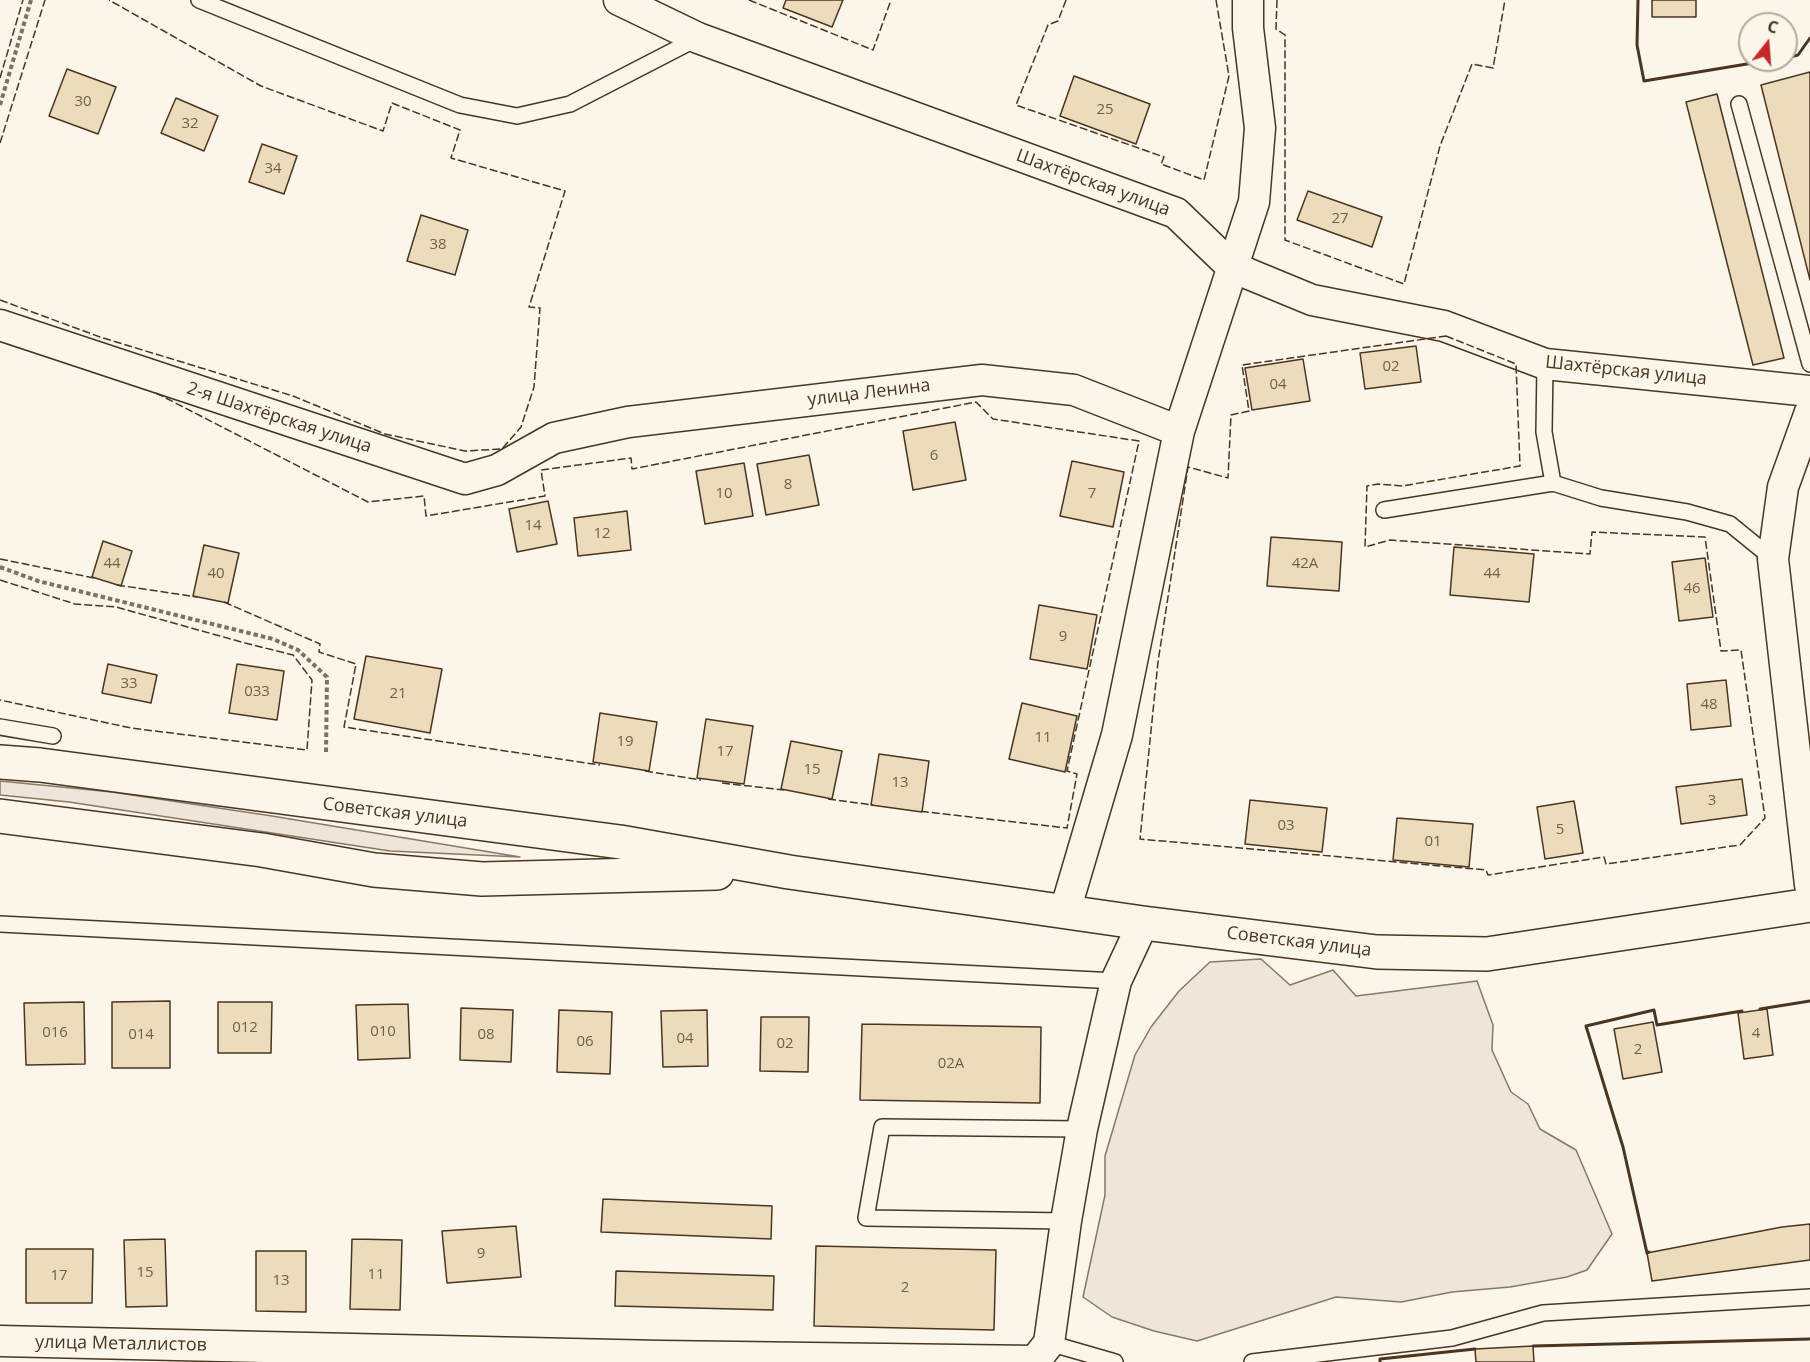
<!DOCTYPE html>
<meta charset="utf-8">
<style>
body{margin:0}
#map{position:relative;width:1810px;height:1362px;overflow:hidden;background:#fbf6e9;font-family:"Open Sans",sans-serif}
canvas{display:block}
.north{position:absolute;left:1738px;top:12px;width:60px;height:60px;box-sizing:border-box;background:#fbf6e9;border:2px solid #b4a999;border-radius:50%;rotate:17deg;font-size:16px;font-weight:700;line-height:24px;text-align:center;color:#4a3520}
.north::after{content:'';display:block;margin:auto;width:21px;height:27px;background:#c62828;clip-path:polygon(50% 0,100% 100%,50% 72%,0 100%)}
</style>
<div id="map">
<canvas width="1810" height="1362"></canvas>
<div class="north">С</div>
</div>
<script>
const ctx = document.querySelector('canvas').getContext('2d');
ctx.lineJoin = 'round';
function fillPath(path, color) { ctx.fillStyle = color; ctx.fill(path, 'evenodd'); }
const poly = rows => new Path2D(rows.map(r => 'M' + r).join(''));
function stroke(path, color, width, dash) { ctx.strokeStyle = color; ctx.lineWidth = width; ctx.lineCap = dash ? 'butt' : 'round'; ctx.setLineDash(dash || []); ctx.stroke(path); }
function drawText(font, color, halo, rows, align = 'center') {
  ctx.font = font + ' "Open Sans",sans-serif'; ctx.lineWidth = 4.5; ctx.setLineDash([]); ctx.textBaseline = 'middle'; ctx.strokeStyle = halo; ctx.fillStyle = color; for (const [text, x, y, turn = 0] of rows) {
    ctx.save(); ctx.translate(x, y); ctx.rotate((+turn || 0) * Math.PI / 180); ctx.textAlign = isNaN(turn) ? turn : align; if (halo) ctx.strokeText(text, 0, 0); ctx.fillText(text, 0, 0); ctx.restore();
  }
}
const green = poly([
 [0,781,112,792,272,816,520,857,390,851,69,802,0,795,0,781],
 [1261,959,1290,985,1333,970,1356,996,1477,981,1493,1025,1492,1050,1511,1092,1528,1104,1540,1129,1576,1150,1612,1234,1587,1270,1567,1277,1510,1287,1452,1292,1401,1302,1336,1297,1197,1341,1154,1331,1112,1317,1083,1297,1105,1195,1105,1156,1135,1055,1151,1027,1179,991,1210,962,1261,959]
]);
fillPath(green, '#ede6d9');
stroke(green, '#887966', 1.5);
const building = poly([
 [786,0,843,0,832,27,783,8,786,0],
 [1652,0,1696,0,1696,17,1652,17,1652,0],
 [67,69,116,87,98,134,49,116,67,69],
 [1810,72,1810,280,1761,85,1810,72],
 [1074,76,1150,104,1136,144,1060,116,1074,76],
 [1717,94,1784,358,1753,365,1686,102,1717,94],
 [176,98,218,116,204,151,161,133,176,98],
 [262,144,297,156,284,194,249,182,262,144],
 [1308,191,1382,217,1372,247,1297,220,1308,191],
 [421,215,468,230,455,275,407,261,421,215],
 [1416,346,1421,382,1365,389,1360,353,1416,346],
 [1303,359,1310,401,1252,410,1245,368,1303,359],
 [955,422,966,480,913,490,903,431,955,422],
 [809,455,819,505,766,515,757,464,809,455],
 [1072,461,1124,472,1113,527,1060,516,1072,461],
 [744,463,753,516,705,524,696,471,744,463],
 [548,501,557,544,517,552,509,509,548,501],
 [627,511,631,550,578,556,574,518,627,511],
 [1271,537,1342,542,1339,591,1267,586,1271,537],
 [103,541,132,551,121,586,92,577,103,541],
 [204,545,239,553,228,603,193,596,204,545],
 [1454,547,1534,554,1529,602,1450,595,1454,547],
 [1705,558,1713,617,1679,621,1672,562,1705,558],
 [1039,605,1097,615,1087,669,1030,659,1039,605],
 [366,656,442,669,430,733,354,719,366,656],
 [108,664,157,675,151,703,102,693,108,664],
 [237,664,284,671,277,720,229,713,237,664],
 [1726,680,1731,726,1691,730,1687,684,1726,680],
 [1022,703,1077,716,1065,772,1009,759,1022,703],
 [600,713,657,722,649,771,593,762,600,713],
 [706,719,753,726,744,784,697,778,706,719],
 [791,741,842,751,832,799,781,789,791,741],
 [879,754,929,761,922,812,871,805,879,754],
 [1742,779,1747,815,1681,824,1676,787,1742,779],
 [1250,800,1327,808,1322,852,1245,844,1250,800],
 [1574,801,1583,853,1545,859,1537,807,1574,801],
 [1397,818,1473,824,1469,867,1393,860,1397,818],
 [170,1001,170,1068,112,1068,112,1002,170,1001],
 [84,1002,85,1064,26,1065,24,1003,84,1002],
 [218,1002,272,1002,271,1053,218,1053,218,1002],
 [408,1004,410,1058,358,1060,356,1005,408,1004],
 [461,1008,513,1010,511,1062,460,1060,461,1008],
 [1767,1009,1773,1055,1744,1059,1738,1013,1767,1009],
 [559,1010,612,1012,610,1074,557,1072,559,1010],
 [707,1010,708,1066,663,1067,661,1011,707,1010],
 [761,1017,809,1017,808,1072,760,1071,761,1017],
 [1653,1022,1662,1072,1623,1079,1614,1029,1653,1022],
 [862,1024,1041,1027,1040,1103,860,1100,862,1024],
 [603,1199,772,1206,771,1239,601,1232,603,1199],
 [1810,1224,1810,1260,1652,1281,1647,1253,1782,1227,1810,1224],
 [516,1226,521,1277,447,1283,442,1231,516,1226],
 [165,1239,167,1306,126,1307,124,1240,165,1239],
 [352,1239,402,1240,400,1310,350,1309,352,1239],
 [816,1246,996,1250,994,1330,814,1326,816,1246],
 [26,1249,93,1249,92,1303,26,1303,26,1249],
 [256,1251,306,1251,306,1312,256,1311,256,1251],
 [616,1271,774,1276,773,1310,615,1306,616,1271],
 [1533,1346,1534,1362,1476,1362,1475,1349,1533,1346]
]);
fillPath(building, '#ecdcbc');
stroke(building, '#4a3520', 1.5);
const service = poly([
 [199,0,460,105,517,116,570,104,698,38],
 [1739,104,1810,364],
 [1545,364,1544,432,1553,483],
 [1384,510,1553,483,1601,498,1687,512,1730,524,1773,559],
 [0,727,53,736],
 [0,924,1116,981],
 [1066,1221,866,1218,882,1127,1082,1129],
 [1049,1343,1115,1362],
 [1252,1362,1452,1338,1543,1313,1810,1297]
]);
const minor = poly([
 [619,0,698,38,1176,213,1232,267,1312,300,1444,326,1545,364,1810,391],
 [0,325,465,479,497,470,554,438,628,422,982,380,1074,390,1179,431],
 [1810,412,1783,487,1773,559,1810,885],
 [1065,911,1117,735,1179,431,1254,202,1260,128,1248,28,1248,0],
 [0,1341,660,1356,1035,1361,1049,1343,1066,1221,1082,1129,1116,981,1143,923]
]);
const secondary = poly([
 [0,762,40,765,620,842,789,872,1143,923,1377,952,1487,954,1810,905],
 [0,816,262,850,374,870,482,879,717,873]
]);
stroke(service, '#4a3520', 18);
stroke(minor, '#4a3520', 33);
stroke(secondary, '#4a3520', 36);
stroke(poly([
 [0,105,31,0],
 [0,567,38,581,273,639,298,650,327,677,326,753]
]), '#7f6f5c', 4, [4.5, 3]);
stroke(service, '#fbf6e9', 15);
stroke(minor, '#fbf6e9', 30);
stroke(secondary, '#fbf6e9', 33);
stroke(poly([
 [749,0,873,50,891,0],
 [1066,0,1058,21,1048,25,1016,105,1164,157,1161,164,1204,180,1229,76,1216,0],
 [1277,0,1276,29,1285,35,1285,240,1404,284,1440,146,1472,64,1493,68,1505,0],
 [0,78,23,0],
 [0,143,45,0],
 [0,300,100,337,293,396,385,434,465,451,502,449,521,427,534,387,540,308,529,307,565,191,451,158,460,130,392,103,383,131,261,86,109,0],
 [1446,336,1516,364,1520,466,1402,486,1378,484,1367,486,1365,547,1390,540,1590,554,1592,532,1705,537,1721,651,1741,650,1765,818,1740,845,1606,864,1604,857,1488,875,1486,870,1140,839,1158,662,1188,467,1228,478,1231,415,1249,411,1242,365,1446,336],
 [156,393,368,502,424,496,426,516,545,496,541,470,631,458,632,469,976,402,993,419,1139,441,1067,771,1077,774,1067,828,918,811],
 [0,559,94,578],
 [0,580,75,604,116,607,245,643,293,655,312,680,307,750,131,728,0,700],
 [117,585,197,597],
 [224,602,320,644,319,652,356,664,344,727,600,765],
 [645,771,701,780],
 [722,783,784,790],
 [828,799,873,805]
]), '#4a3520', 1.5, [8, 3]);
stroke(poly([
 [1638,0,1637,45,1644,81,1771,60],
 [1786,58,1798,55,1810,38],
 [1760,1009,1810,1001],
 [1649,1252,1647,1253,1623,1147,1586,1026,1654,1010,1657,1025,1742,1011],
 [1533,1346,1810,1339],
 [1380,1362,1380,1359,1475,1349]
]), '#4a3520', 3);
drawText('15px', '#725f47', null, [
 ["30",83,102],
 ["25",1105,110],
 ["32",190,124],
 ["34",273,169],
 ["27",1340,219],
 ["38",438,245],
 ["02",1391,367],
 ["04",1278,385],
 ["6",934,456],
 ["8",788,485],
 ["10",724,494],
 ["7",1092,494],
 ["14",533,526],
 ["12",602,534],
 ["44",112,564],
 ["42А",1305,564],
 ["40",216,574],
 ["44",1492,574],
 ["46",1692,589],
 ["9",1063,637],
 ["33",129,684],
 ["033",257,692],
 ["21",398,694],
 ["48",1709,705],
 ["11",1043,738],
 ["19",625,742],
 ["17",725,752],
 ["15",812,770],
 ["13",900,783],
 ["3",1712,801],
 ["03",1286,826],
 ["5",1560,830],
 ["01",1433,842],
 ["012",245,1028],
 ["010",383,1032],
 ["016",55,1033],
 ["4",1756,1034],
 ["014",141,1035],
 ["08",486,1035],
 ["04",685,1039],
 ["06",585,1042],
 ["02",785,1044],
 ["2",1638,1050],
 ["02А",951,1064],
 ["9",481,1254],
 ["15",145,1273],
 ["11",376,1275],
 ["17",59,1276],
 ["13",281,1281],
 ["2",905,1288]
]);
drawText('18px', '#4a3520', '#fbf6e9', [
 ["Шахтёрская улица",1093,183,20],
 ["Шахтёрская улица",1626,371,6],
 ["улица Ленина",869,393,-7],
 ["2-я Шахтёрская улица",279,418,18],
 ["Советская улица",395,813,7],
 ["Советская улица",1299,942,7],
 ["улица Металлистов",121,1344,1]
]);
</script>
